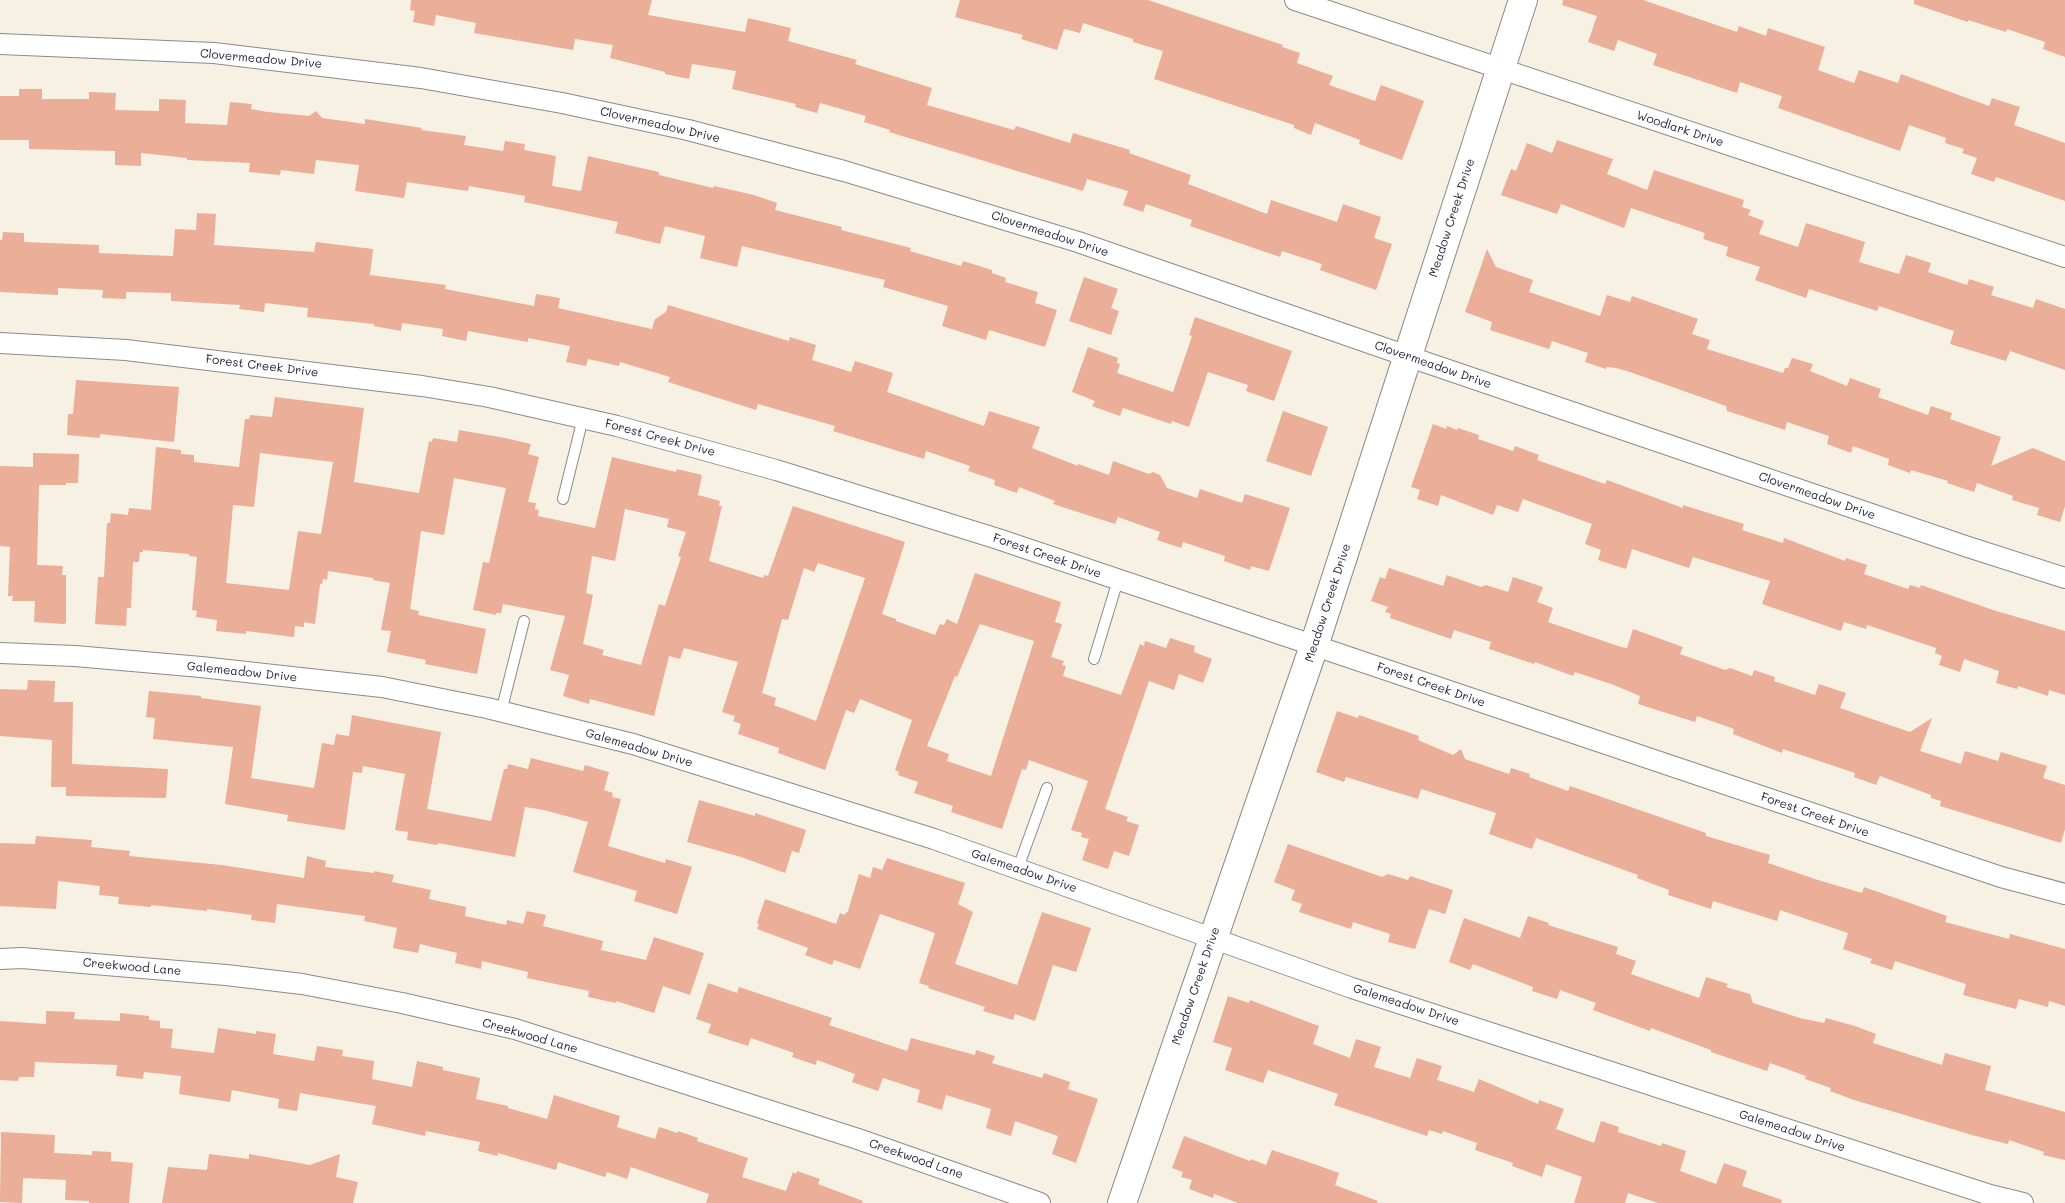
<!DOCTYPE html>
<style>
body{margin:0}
canvas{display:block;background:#f6f1e2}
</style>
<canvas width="2065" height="1203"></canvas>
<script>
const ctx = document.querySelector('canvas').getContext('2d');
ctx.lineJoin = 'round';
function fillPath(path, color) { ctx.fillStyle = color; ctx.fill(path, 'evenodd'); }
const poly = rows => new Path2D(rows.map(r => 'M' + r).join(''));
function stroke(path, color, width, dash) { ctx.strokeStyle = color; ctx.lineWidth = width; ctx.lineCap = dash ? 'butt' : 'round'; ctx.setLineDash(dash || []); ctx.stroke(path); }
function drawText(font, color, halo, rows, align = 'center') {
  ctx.font = font + ' Mali,sans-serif'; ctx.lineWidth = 4.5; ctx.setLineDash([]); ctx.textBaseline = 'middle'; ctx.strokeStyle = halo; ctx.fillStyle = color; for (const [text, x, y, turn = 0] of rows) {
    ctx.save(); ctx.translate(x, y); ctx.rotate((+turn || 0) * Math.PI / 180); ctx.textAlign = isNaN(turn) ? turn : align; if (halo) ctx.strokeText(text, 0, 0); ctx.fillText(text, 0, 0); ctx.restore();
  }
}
fillPath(poly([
 [411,0,652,0,648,15,745,32,748,18,791,28,788,41,857,60,855,64,932,88,927,105,1014,130,1016,126,1070,143,1073,133,1130,150,1129,153,1191,175,1188,184,1267,214,1271,200,1337,222,1343,204,1381,217,1374,238,1392,244,1376,290,1320,270,1322,264,1282,251,1280,257,1190,226,1192,220,1146,204,1143,212,1123,205,1128,191,1087,179,1083,191,889,132,890,130,864,122,866,116,820,103,817,113,795,107,796,104,732,89,736,71,692,64,689,79,665,74,665,72,610,58,613,45,575,39,573,50,474,33,476,23,436,15,434,26,413,22,415,11,410,10],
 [960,0,1148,0,1283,45,1282,47,1300,53,1297,63,1333,76,1329,85,1375,101,1381,85,1424,101,1402,160,1359,144,1360,140,1315,123,1311,135,1294,128,1294,125,1154,79,1163,51,1133,42,1133,39,1083,23,1080,33,1064,29,1057,50,1021,39,1023,35,955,17],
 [1563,0,1643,0,1737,32,1739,26,1766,36,1768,28,1825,47,1818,70,1854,83,1859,70,1898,83,1901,74,1989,106,1992,98,2020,107,2014,125,2065,143,2065,201,1996,177,1994,182,1971,174,1977,158,1962,153,1964,149,1945,143,1946,138,1909,125,1900,151,1778,108,1782,96,1740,82,1737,93,1653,65,1657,54,1618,40,1614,51,1588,42,1597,16,1562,5],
 [1914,0,2065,0,2065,57,2043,49,2045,42,2007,29,2006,32,1968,20,1968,22,1914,4],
 [19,89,42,89,42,99,89,99,89,92,116,93,115,110,159,111,159,99,186,100,185,123,227,125,230,102,252,104,251,109,268,112,309,116,316,111,322,118,365,124,365,119,422,128,421,130,466,136,464,145,503,151,505,141,525,144,524,150,556,156,552,186,581,191,588,156,659,172,659,175,713,188,714,186,754,195,777,203,775,210,842,227,841,230,911,248,910,251,961,266,963,261,992,270,992,273,1006,278,1005,282,1038,292,1035,303,1057,310,1045,347,989,330,986,340,942,326,948,306,883,287,885,280,742,246,737,267,700,258,705,236,665,226,660,244,615,233,618,222,524,202,525,196,469,186,468,191,407,182,404,198,355,191,359,165,316,160,314,174,281,170,280,175,249,172,250,163,187,160,187,158,141,153,141,166,115,165,115,151,29,149,29,140,0,140,0,96,19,96],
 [1557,140,1613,159,1607,174,1647,190,1654,170,1744,200,1742,207,1751,210,1748,215,1764,221,1759,234,1798,247,1806,223,1865,242,1859,262,1899,274,1906,255,1931,263,1928,272,1967,285,1969,279,1994,287,1991,295,2033,308,2036,299,2065,309,2065,370,2010,351,2006,361,1950,344,1954,331,1879,306,1877,311,1809,289,1806,298,1755,280,1760,267,1726,256,1728,247,1703,239,1705,233,1631,208,1624,228,1561,204,1557,214,1501,195,1511,169,1516,171,1527,143,1552,153],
 [197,213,216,214,214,245,314,252,316,242,373,249,370,275,446,285,445,289,534,306,536,294,560,298,558,308,652,329,655,319,666,312,668,305,789,341,790,337,816,345,812,360,851,372,855,361,893,373,887,392,984,426,989,411,1040,427,1032,448,1078,466,1078,464,1109,475,1113,461,1149,474,1153,472,1160,475,1167,488,1197,498,1200,489,1242,503,1245,494,1290,508,1269,571,1251,566,1250,570,1224,561,1225,556,1183,542,1181,548,1157,540,1160,532,1118,517,1115,524,1053,504,1055,501,1019,487,1017,493,994,485,995,480,968,471,970,466,926,451,924,459,833,431,835,426,758,404,756,410,668,382,670,377,620,362,619,366,588,359,586,366,566,362,570,346,528,338,528,342,468,331,466,341,442,336,443,329,402,323,401,331,374,326,374,324,307,317,308,308,265,303,264,312,239,309,240,305,171,301,171,293,126,292,126,299,102,298,103,290,58,288,58,295,0,292,0,240,2,240,3,232,24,233,24,242,99,245,99,253,173,256,175,229,196,230],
 [1487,249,1496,267,1533,280,1529,292,1600,316,1607,295,1630,302,1632,296,1698,319,1692,334,1710,340,1707,349,1783,373,1785,368,1788,368,1792,358,1813,364,1810,371,1847,386,1850,378,1881,389,1878,397,1928,415,1931,406,1952,413,1950,419,2001,437,1991,466,2033,448,2065,461,2065,506,2060,522,2037,515,2039,508,2012,500,2013,496,1977,483,1974,492,1947,483,1948,481,1911,470,1910,473,1888,465,1889,459,1853,446,1851,453,1827,444,1829,436,1787,422,1785,430,1727,411,1726,406,1630,372,1616,368,1607,367,1606,369,1585,362,1588,353,1552,341,1549,349,1490,330,1492,322,1465,312],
 [1084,277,1118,289,1111,308,1119,311,1111,335,1069,321],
 [1195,317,1292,351,1274,401,1246,391,1248,385,1208,372,1189,427,1172,421,1171,424,1123,408,1120,416,1092,406,1095,401,1072,392,1088,347,1118,358,1117,363,1120,364,1117,373,1173,392,1192,336,1189,335],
 [76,380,179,387,174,442,100,434,100,438,67,435,68,414,73,414],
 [275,397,364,408,354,482,419,493,429,441,432,442,433,438,457,442,459,430,505,438,531,444,528,454,539,457,528,502,536,503,535,509,539,510,538,516,595,528,612,457,676,472,677,469,702,475,698,495,720,501,719,506,722,506,709,561,763,578,764,575,768,576,793,506,905,542,882,614,896,619,896,621,935,635,940,624,944,625,947,619,957,624,975,573,1061,602,1055,622,1062,624,1051,657,1064,661,1062,665,1066,666,1063,676,1121,695,1140,644,1144,646,1145,641,1166,648,1170,638,1195,646,1194,652,1212,659,1203,683,1179,674,1174,690,1149,681,1105,809,1128,817,1126,821,1139,825,1129,856,1114,851,1108,869,1082,860,1089,839,1081,837,1082,833,1071,830,1088,781,1029,760,1026,770,1022,769,1002,829,951,812,953,806,914,793,918,782,898,775,899,772,895,770,912,720,860,699,854,713,846,710,825,770,778,753,779,748,738,734,741,724,733,721,735,716,722,712,738,662,684,648,680,659,669,656,654,716,590,699,589,704,563,696,569,675,550,670,565,616,503,604,501,613,496,613,496,615,473,610,483,562,489,563,506,488,454,478,444,535,421,531,410,609,419,611,418,615,486,629,477,674,425,664,426,660,387,652,391,631,381,630,390,583,373,580,373,578,328,571,327,580,323,579,322,584,320,584,315,624,304,622,304,627,295,626,294,637,246,631,246,634,216,631,217,620,196,617,197,611,192,610,197,557,189,556,189,554,143,550,143,552,140,552,139,562,133,562,131,608,127,608,126,626,95,624,98,577,104,577,107,523,110,523,111,513,128,515,129,508,151,510,156,447,181,450,181,454,194,455,194,462,239,467,245,419,249,419,250,415,272,417],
 [260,453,333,462,321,534,298,531,289,590,226,583,233,505,254,507],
 [625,509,669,519,667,527,686,532,678,556,681,557,665,606,659,604,641,665,602,655,604,650,583,644,593,595,586,593,592,556,615,561],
 [818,563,865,578,816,721,774,705,776,698,762,693,782,619,788,620,804,568,814,572],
 [980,624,1034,641,991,776,947,761,949,754,927,746,955,676,957,677],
 [1283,411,1328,427,1311,476,1266,461],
 [1433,424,1446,429,1447,426,1457,430,1458,428,1479,435,1478,439,1513,451,1515,446,1539,455,1537,460,1605,484,1607,480,1683,508,1683,505,1744,524,1742,530,1783,543,1784,538,1845,561,1846,558,1867,565,1864,574,1908,589,1910,585,1920,588,1921,585,1993,610,2065,631,2065,695,2049,690,2048,696,2018,686,2017,689,1996,683,1999,671,1964,659,1960,672,1939,665,1942,656,1935,653,1936,648,1867,625,1866,629,1844,622,1841,631,1762,604,1770,581,1693,557,1689,568,1632,549,1626,569,1598,560,1601,550,1585,544,1592,524,1523,499,1518,512,1497,505,1493,515,1441,495,1438,506,1417,499,1420,490,1411,487],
 [33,453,79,454,78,483,66,483,66,485,39,485,37,565,63,566,62,575,66,575,66,623,64,624,34,622,35,601,12,601,13,596,8,596,10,547,0,546,0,466,33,467],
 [1389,568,1443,586,1447,575,1481,587,1486,585,1508,592,1513,577,1543,587,1537,602,1553,608,1548,622,1621,647,1627,648,1633,629,1683,647,1680,654,1725,670,1730,668,1752,676,1754,670,1775,677,1774,681,1815,695,1819,684,1846,693,1840,708,1910,732,1932,718,1920,751,1961,764,1965,751,1998,761,2001,752,2047,766,2043,778,2065,785,2065,829,2061,843,1940,806,1941,801,1931,798,1931,795,1880,776,1876,785,1854,777,1855,773,1783,749,1782,753,1759,744,1733,734,1734,729,1697,716,1695,722,1638,704,1640,696,1614,685,1575,672,1573,676,1535,662,1534,664,1489,649,1491,642,1454,630,1451,639,1390,618,1391,614,1385,612,1388,607,1371,601,1380,577,1385,579],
 [28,680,55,681,54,702,73,702,72,764,168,769,166,798,66,796,66,787,51,787,52,740,0,736,0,689,27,690],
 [149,691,201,696,201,698,261,706,251,778,314,788,322,743,334,745,336,734,349,736,352,715,441,732,427,809,491,821,504,769,507,769,508,764,528,769,531,758,583,771,585,765,609,772,604,790,613,793,612,797,621,799,608,846,665,863,666,859,692,867,677,914,634,901,637,891,573,872,588,822,544,810,525,807,515,857,438,843,437,845,407,840,408,832,395,830,405,774,363,766,362,773,353,772,345,830,287,821,288,815,225,804,233,747,153,739,155,718,146,717],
 [1337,711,1358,718,1359,715,1419,736,1418,740,1453,755,1461,749,1465,759,1509,774,1511,768,1530,774,1529,777,1568,791,1570,786,1706,833,1706,836,1770,855,1768,863,1818,880,1862,893,1864,887,1947,916,1945,922,2009,939,2010,934,2065,949,2065,1006,2049,1001,2048,1007,2019,999,2016,1009,1963,995,1966,984,1895,961,1892,970,1870,963,1872,959,1843,949,1848,933,1780,910,1777,921,1713,901,1711,909,1668,895,1669,890,1637,878,1638,875,1536,838,1532,849,1489,834,1496,813,1421,789,1418,799,1346,777,1344,782,1316,772],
 [699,800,755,816,755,813,806,830,799,853,792,851,785,873,741,857,687,842],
 [36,836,92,840,91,847,130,851,129,856,222,865,304,878,307,856,326,861,325,867,374,873,374,871,394,875,392,882,431,890,429,899,466,907,465,916,506,925,507,920,523,924,527,911,546,915,543,926,603,941,601,950,646,960,654,937,704,953,690,995,663,986,654,1013,616,1001,616,1003,588,997,589,991,527,978,528,972,482,961,481,969,455,963,457,953,420,944,418,953,393,948,397,928,364,921,365,916,277,904,275,923,251,920,252,915,207,909,207,911,151,905,151,907,118,904,119,897,99,895,100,886,58,881,56,909,0,906,0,843,35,844],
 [1288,844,1382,877,1388,874,1408,880,1410,876,1453,890,1445,914,1429,909,1415,949,1388,942,1390,934,1353,922,1351,929,1299,912,1302,904,1291,900,1295,890,1274,882],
 [887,858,965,883,958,904,973,912,955,964,1017,985,1042,912,1091,928,1076,972,1053,965,1035,1021,1015,1014,1013,1020,983,1011,985,1007,928,988,929,986,919,983,935,933,921,928,880,914,860,969,834,960,832,965,805,955,808,948,757,929,759,924,757,923,765,899,836,924,840,913,844,915,848,911,859,874,870,878,873,867,882,870],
 [1528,916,1549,923,1548,925,1618,947,1616,954,1636,961,1631,974,1699,998,1706,977,1728,984,1726,987,1750,994,1753,1003,1800,1018,1824,1023,1826,1018,1855,1026,1876,1034,1873,1043,1942,1065,1945,1053,1991,1066,1985,1090,2065,1112,2065,1160,2043,1155,2044,1152,2009,1140,2008,1144,1972,1135,1854,1100,1830,1091,1831,1088,1805,1079,1806,1076,1770,1063,1767,1071,1711,1052,1711,1050,1651,1028,1650,1031,1593,1010,1596,1003,1560,990,1557,999,1532,991,1533,987,1473,964,1470,970,1449,962,1464,918,1520,938],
 [708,983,737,993,739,987,832,1018,829,1025,907,1051,911,1038,975,1055,976,1050,995,1056,992,1063,1042,1078,1044,1073,1070,1082,1068,1089,1098,1099,1076,1163,1052,1154,1058,1136,1015,1121,1011,1136,986,1128,991,1109,946,1095,942,1110,917,1102,920,1090,883,1078,878,1091,852,1082,855,1074,817,1060,816,1065,792,1057,794,1053,751,1038,748,1046,708,1033,711,1024,696,1019],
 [1228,996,1249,1003,1250,1000,1319,1026,1313,1044,1350,1058,1356,1039,1381,1047,1374,1067,1410,1078,1417,1058,1442,1066,1437,1080,1474,1092,1479,1079,1538,1104,1539,1100,1564,1109,1556,1129,1594,1143,1601,1121,1619,1127,1618,1132,1661,1146,1662,1143,1686,1151,1680,1171,1716,1184,1724,1163,1747,1171,1742,1186,1782,1200,1781,1203,1658,1203,1628,1193,1625,1203,1574,1203,1582,1177,1546,1164,1542,1177,1512,1166,1513,1163,1475,1150,1477,1143,1443,1131,1442,1134,1429,1130,1427,1136,1334,1105,1338,1094,1268,1070,1263,1083,1225,1070,1232,1048,1213,1042],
 [46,1011,75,1012,74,1019,120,1021,120,1013,149,1016,149,1020,160,1021,160,1028,173,1029,171,1048,214,1053,218,1028,256,1034,256,1031,276,1034,273,1054,314,1061,317,1046,343,1050,342,1056,374,1061,372,1079,412,1087,417,1061,443,1067,443,1070,480,1078,476,1099,508,1106,508,1108,547,1119,554,1095,620,1116,617,1127,655,1139,659,1127,678,1133,678,1131,698,1138,697,1141,748,1158,742,1177,786,1191,793,1172,796,1174,797,1171,820,1179,818,1184,863,1201,862,1203,706,1203,709,1194,631,1167,627,1179,607,1172,605,1177,558,1162,556,1170,498,1153,497,1156,478,1151,480,1142,426,1131,425,1136,372,1124,376,1106,300,1093,297,1111,278,1108,279,1099,232,1090,230,1102,204,1098,179,1094,181,1076,144,1072,143,1079,116,1076,117,1065,35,1062,34,1077,19,1077,18,1081,0,1080,0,1021,46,1024],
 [1,1132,55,1135,54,1153,92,1155,92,1151,111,1152,111,1161,133,1163,129,1203,89,1203,89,1201,65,1200,66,1180,23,1178,22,1203,0,1202],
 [1184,1136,1250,1161,1251,1159,1266,1165,1272,1150,1314,1164,1339,1173,1335,1185,1378,1201,1377,1203,1238,1203,1214,1194,1213,1198,1189,1189,1192,1180,1181,1177,1183,1172,1172,1168],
 [209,1154,249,1159,249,1154,310,1165,340,1154,336,1177,358,1182,353,1203,162,1203,168,1167,207,1170]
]), '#ebae98');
const lane = poly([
 [563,499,583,418],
 [1094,659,1118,580],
 [501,712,524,621],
 [1018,868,1047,788]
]);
const street = poly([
 [1295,0,2065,257],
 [0,44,214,53,421,78,562,103,688,130,844,171,1078,242,1407,356,1968,547,2065,578],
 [0,343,126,350,422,386,489,397,617,426,776,470,998,539,2001,877,2065,894],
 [0,653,75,656,201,667,382,687,487,708,633,744,934,839,1352,988,1990,1195,2023,1203],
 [0,959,22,958,226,975,302,984,402,1003,515,1029,858,1139,1040,1203]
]);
const secondary = poly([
 [1122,1203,1314,646,1523,0]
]);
stroke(lane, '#8c8a8e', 12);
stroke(street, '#8c8a8e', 22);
stroke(secondary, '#8c8a8e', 30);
stroke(lane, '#fff', 10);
stroke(street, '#fff', 20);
stroke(secondary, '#fff', 28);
drawText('12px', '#22223b', '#fff', [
 ["Clovermeadow Drive",261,59,5],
 ["Clovermeadow Drive",660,125,13],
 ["Woodlark Drive",1680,129,18],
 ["Meadow Creek Drive",1452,218,-72],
 ["Clovermeadow Drive",1050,234,18],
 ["Clovermeadow Drive",1433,365,19],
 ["Forest Creek Drive",262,366,7],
 ["Forest Creek Drive",660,438,15],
 ["Clovermeadow Drive",1817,496,19],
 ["Forest Creek Drive",1047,556,19],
 ["Meadow Creek Drive",1328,603,-72],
 ["Galemeadow Drive",242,672,6],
 ["Forest Creek Drive",1431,685,19],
 ["Galemeadow Drive",639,748,16],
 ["Forest Creek Drive",1815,815,19],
 ["Galemeadow Drive",1024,871,19],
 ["Creekwood Lane",132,967,5],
 ["Meadow Creek Drive",1196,986,-71],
 ["Galemeadow Drive",1406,1005,18],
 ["Creekwood Lane",530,1036,16],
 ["Galemeadow Drive",1792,1131,18],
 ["Creekwood Lane",916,1159,19]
]);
</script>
